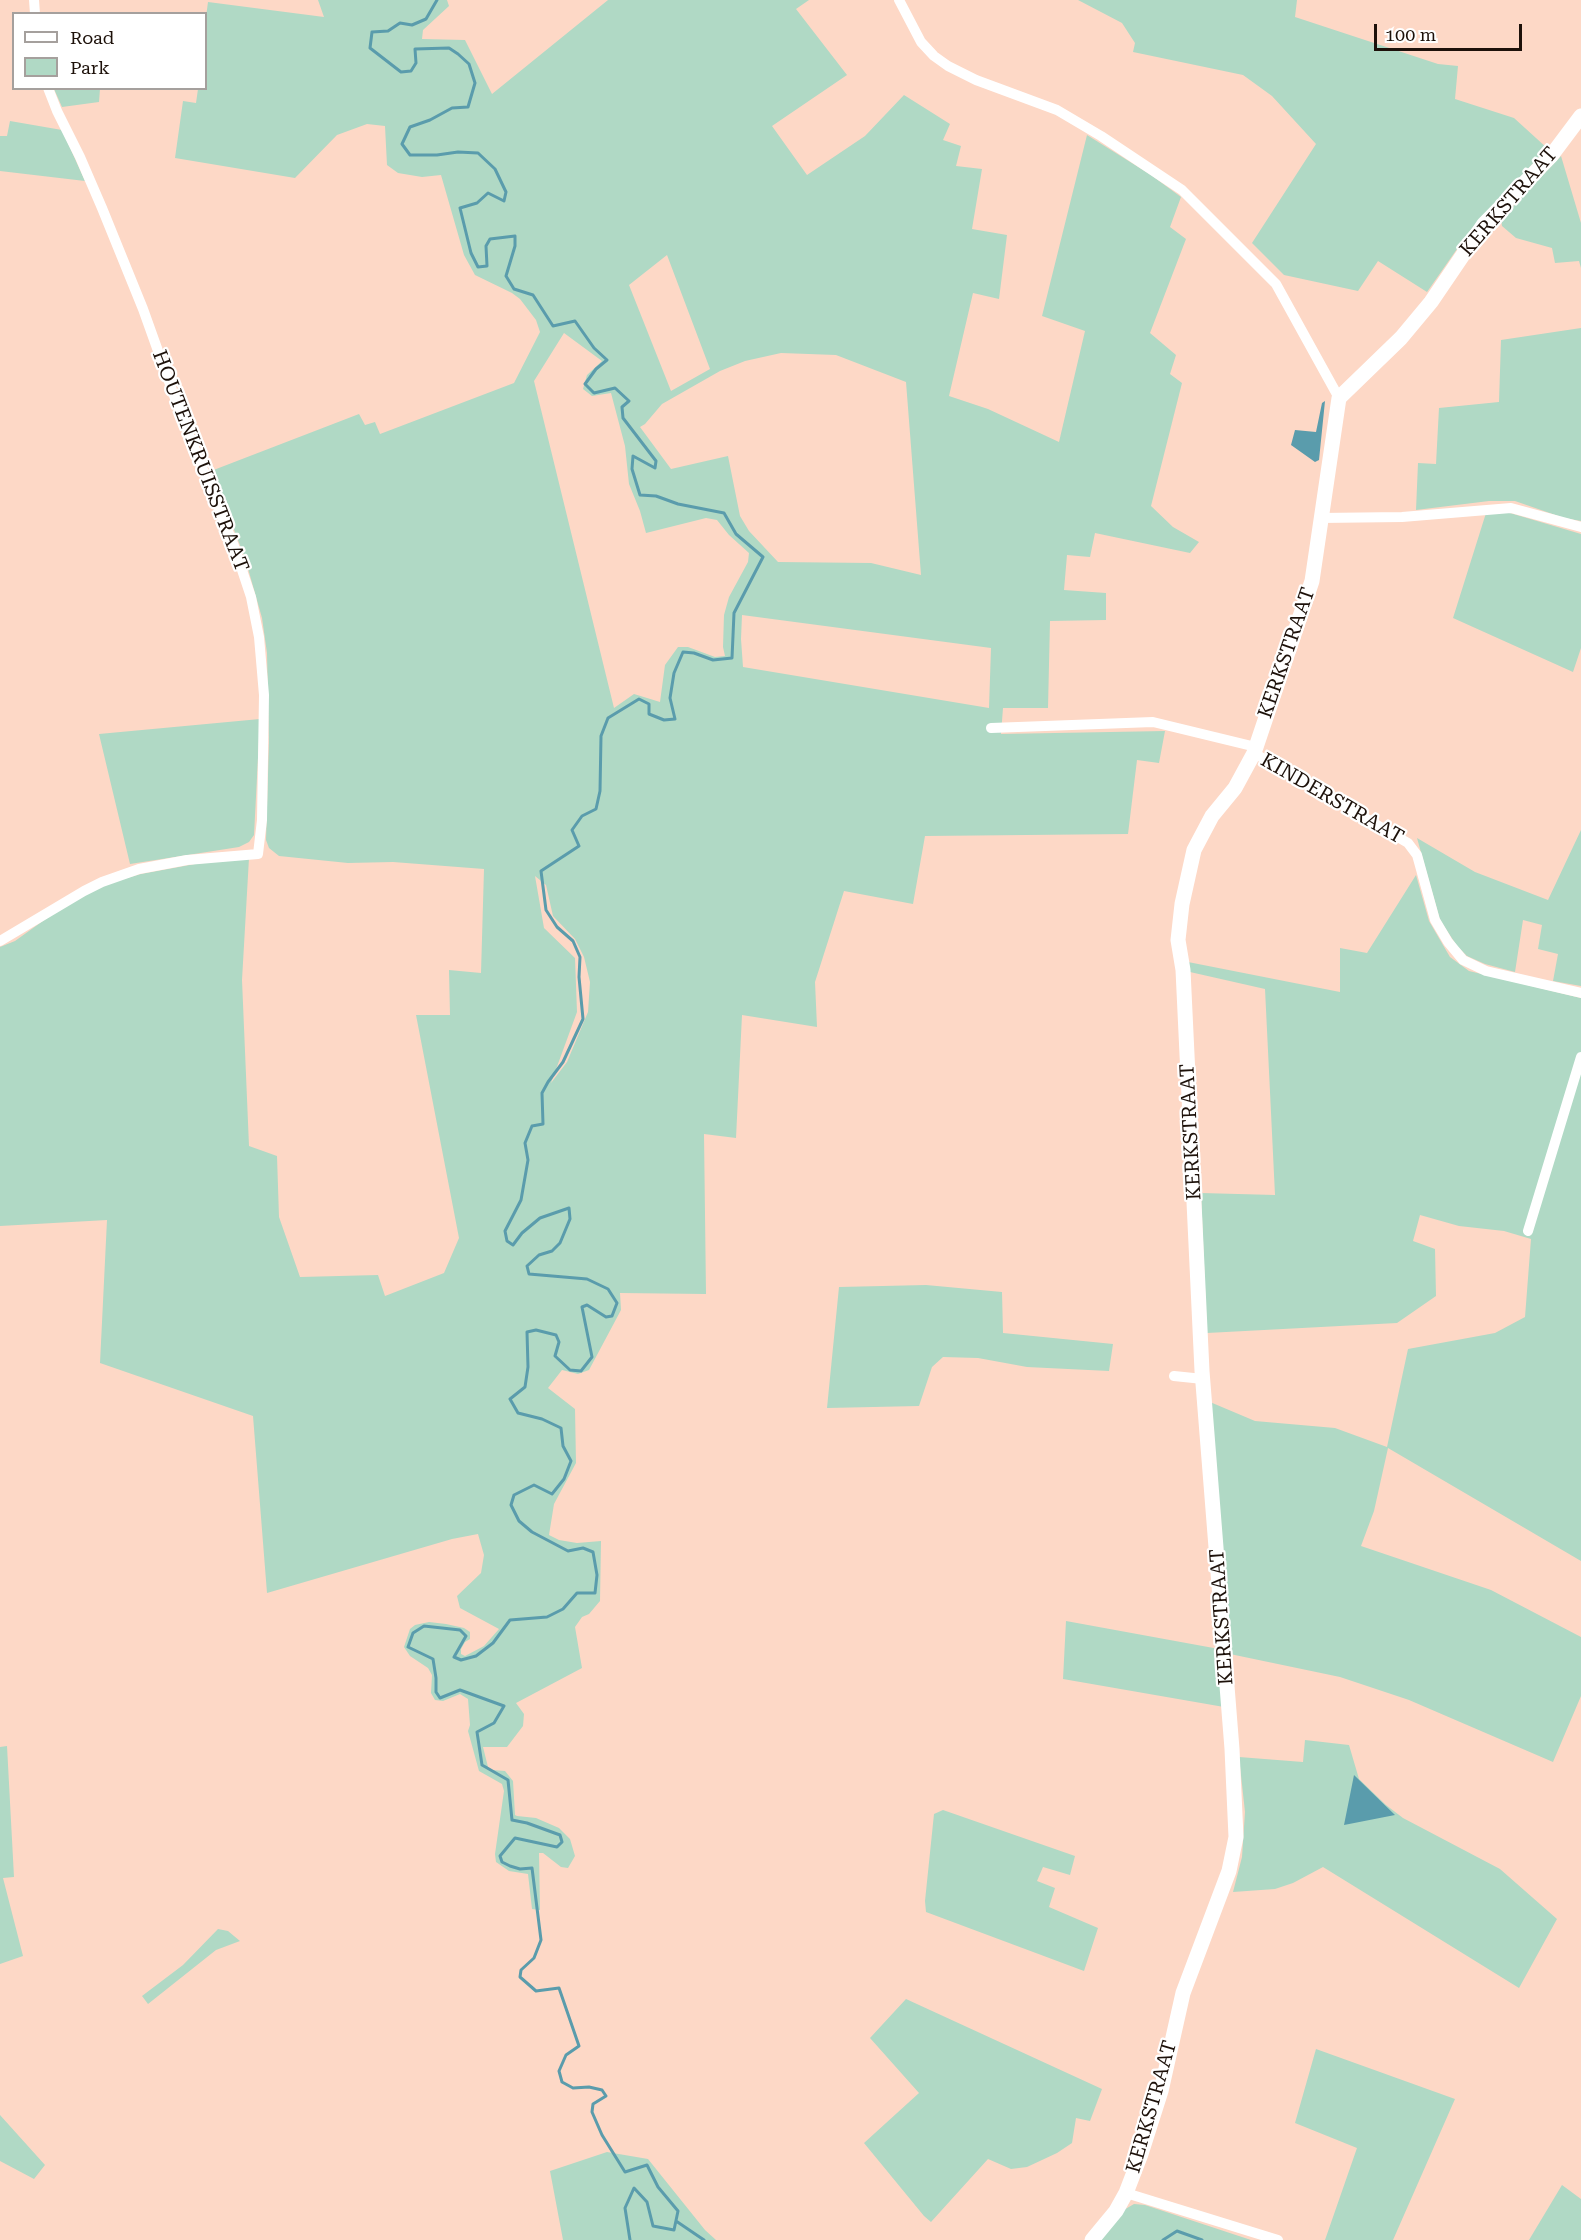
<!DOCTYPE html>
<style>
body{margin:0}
#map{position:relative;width:1581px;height:2240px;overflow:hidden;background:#fdd8c6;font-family:"Roboto Serif",serif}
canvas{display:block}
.legend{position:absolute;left:12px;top:12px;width:195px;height:78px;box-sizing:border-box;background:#fff;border:2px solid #a5a09d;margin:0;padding:8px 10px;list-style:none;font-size:18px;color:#1d110a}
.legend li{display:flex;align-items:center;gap:12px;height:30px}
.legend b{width:30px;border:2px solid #a5a09d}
.scale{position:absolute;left:1374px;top:24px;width:148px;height:27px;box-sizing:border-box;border:3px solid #1d110a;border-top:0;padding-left:8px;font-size:18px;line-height:21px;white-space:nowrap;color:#1d110a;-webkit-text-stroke:4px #fff;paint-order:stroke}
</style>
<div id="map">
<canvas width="1581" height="2240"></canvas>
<ul class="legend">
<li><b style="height:8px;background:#fff"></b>Road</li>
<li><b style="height:16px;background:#b0d9c5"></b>Park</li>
</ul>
<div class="scale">100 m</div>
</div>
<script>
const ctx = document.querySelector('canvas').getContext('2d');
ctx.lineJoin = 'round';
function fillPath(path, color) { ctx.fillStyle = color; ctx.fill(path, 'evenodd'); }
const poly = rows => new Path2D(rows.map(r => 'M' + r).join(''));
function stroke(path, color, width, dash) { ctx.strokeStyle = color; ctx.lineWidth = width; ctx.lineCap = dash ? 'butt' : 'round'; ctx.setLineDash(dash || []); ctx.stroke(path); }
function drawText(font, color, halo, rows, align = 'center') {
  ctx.font = font + ' "Roboto Serif",serif'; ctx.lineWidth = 4.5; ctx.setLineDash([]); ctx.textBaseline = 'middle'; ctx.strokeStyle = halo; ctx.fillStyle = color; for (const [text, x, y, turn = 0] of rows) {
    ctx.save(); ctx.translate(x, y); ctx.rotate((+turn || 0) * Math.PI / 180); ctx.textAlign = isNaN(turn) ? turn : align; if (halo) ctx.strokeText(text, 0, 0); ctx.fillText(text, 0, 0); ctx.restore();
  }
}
fillPath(poly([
 [318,0,447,0,449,6,423,30,422,39,465,40,492,94,608,0,809,0,796,9,847,75,772,126,807,175,865,136,904,95,950,124,943,140,961,146,956,166,982,169,972,229,1007,235,999,299,973,293,949,396,988,409,1059,442,1085,331,1042,316,1087,135,1151,175,1181,197,1170,227,1186,239,1150,333,1176,355,1170,374,1182,383,1151,506,1173,527,1199,542,1190,553,1095,533,1090,557,1067,555,1064,590,1106,593,1106,620,1050,621,1048,708,1003,708,1001,734,1165,731,1159,763,1137,760,1128,834,925,836,913,904,844,891,815,982,817,1027,742,1015,736,1138,704,1134,706,1294,620,1293,621,1310,589,1370,578,1374,562,1370,548,1388,575,1409,576,1463,554,1504,549,1535,559,1540,577,1543,601,1541,600,1601,589,1614,582,1617,575,1627,582,1668,516,1703,524,1714,523,1726,507,1747,483,1747,488,1767,492,1770,505,1771,513,1781,515,1815,517,1816,536,1818,559,1828,570,1839,575,1856,568,1868,561,1867,543,1853,539,1853,540,1910,532,1909,528,1874,509,1871,496,1862,495,1854,504,1791,502,1784,479,1771,468,1731,470,1725,468,1699,460,1694,443,1701,435,1700,431,1693,432,1675,428,1668,410,1656,404,1647,410,1629,415,1625,429,1622,446,1624,464,1628,470,1632,470,1639,465,1642,461,1649,461,1654,465,1656,484,1646,499,1629,460,1608,457,1596,481,1573,484,1555,478,1534,452,1539,267,1593,253,1416,100,1363,107,1220,0,1226,0,947,15,941,61,908,102,885,141,874,195,864,249,858,242,980,249,1146,277,1156,279,1217,300,1277,378,1275,385,1296,444,1273,459,1238,416,1015,450,1015,449,970,481,973,484,869,393,862,348,863,279,856,269,848,266,840,269,742,267,653,262,618,245,558,211,471,359,414,365,425,375,422,380,434,514,383,540,332,536,320,520,299,512,293,475,275,464,255,441,175,422,177,398,173,387,165,385,126,367,124,337,135,295,178,175,158,183,101,196,103,198,89,206,88,206,17,208,2,324,17],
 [667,255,710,369,671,391,629,285],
 [564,333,602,361,587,375,583,389,592,396,611,393,625,446,629,484,640,511,646,533,706,518,717,520,729,535,749,553,748,562,729,597,724,615,723,647,725,656,715,657,688,647,678,647,665,665,660,702,634,694,614,708,534,381],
 [781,353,836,355,906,382,921,575,871,563,778,562,749,531,740,516,728,456,671,469,640,427,645,424,662,404,720,371,745,361],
 [742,615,991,648,989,708,743,667,741,639],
 [535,876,546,885,553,916,575,939,584,957,590,982,588,1012,567,1062,551,1083,577,1012,575,958,544,928],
 [1078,0,1297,0,1295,17,1438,64,1458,66,1455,99,1514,118,1547,148,1464,239,1427,292,1378,261,1358,291,1284,275,1252,243,1316,144,1272,96,1243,75,1133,52,1135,43,1122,23],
 [54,89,100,89,99,102,62,107],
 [10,121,62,130,85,181,0,171,0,136,7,136],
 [1561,156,1581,223,1581,268,1579,261,1555,263,1552,248,1516,238,1502,226,1501,219],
 [1581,328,1581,521,1564,518,1515,501,1489,501,1416,510,1418,463,1436,464,1439,408,1499,402,1501,340],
 [1486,513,1510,513,1581,534,1581,648,1573,672,1453,618],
 [260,719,254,835,249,842,239,847,130,864,99,734],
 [1581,830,1581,986,1553,981,1558,954,1538,949,1542,925,1523,920,1515,972,1485,964,1467,956,1457,946,1440,920,1417,838,1475,872,1548,900],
 [1416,875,1429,921,1450,957,1469,971,1581,998,1581,1561,1388,1448,1374,1511,1361,1546,1491,1590,1581,1637,1581,1696,1553,1762,1409,1700,1340,1677,1230,1654,1210,1402,1255,1421,1335,1428,1387,1447,1408,1349,1495,1333,1525,1317,1531,1239,1504,1231,1459,1226,1420,1215,1413,1241,1435,1249,1436,1296,1397,1323,1207,1333,1201,1193,1275,1195,1265,989,1190,972,1188,962,1340,992,1340,948,1367,953],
 [926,1285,1002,1292,1003,1333,1113,1344,1109,1371,1027,1367,978,1358,943,1357,932,1367,919,1406,827,1408,839,1287],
 [1066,1621,1219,1649,1224,1707,1063,1679],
 [1305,1740,1349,1745,1359,1779,1386,1805,1403,1818,1500,1869,1557,1919,1519,1988,1323,1867,1293,1883,1275,1889,1233,1892,1242,1857,1245,1812,1239,1757,1303,1762],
 [7,1746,14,1877,3,1878,23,1956,0,1964,0,1747],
 [943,1810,1075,1856,1070,1875,1043,1867,1037,1881,1055,1888,1049,1907,1098,1928,1084,1971,926,1912,925,1901,934,1814],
 [218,1929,228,1931,240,1941,216,1950,148,2004,142,1996,183,1965],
 [906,1999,1102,2089,1090,2121,1076,2118,1072,2143,1057,2153,1027,2167,1011,2169,988,2159,931,2222,924,2216,864,2143,919,2093,870,2038],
 [1316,2049,1455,2099,1393,2240,1325,2240,1357,2148,1295,2123],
 [0,2115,45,2165,34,2179,0,2161],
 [607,2152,648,2159,705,2230,716,2240,563,2240,550,2171],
 [1562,2185,1581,2199,1581,2240,1529,2240],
 [1134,2204,1145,2205,1251,2240,1098,2240,1122,2211]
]), '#b0d9c5');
fillPath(poly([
 [1325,401,1319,460,1315,462,1291,445,1295,430,1316,432,1322,403],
 [1354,1775,1395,1815,1344,1825]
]), '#5a9cac');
stroke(poly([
 [437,0,426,19,412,25,400,23,388,31,372,32,370,48,401,72,411,71,416,63,415,49,449,48,458,54,469,64,475,83,468,107,452,108,430,120,410,127,402,144,410,155,437,155,458,152,478,153,495,169,506,192,504,201,488,193,477,203,460,208,471,253,478,267,487,266,486,246,490,239,515,236,515,246,506,276,514,289,533,295,553,326,575,321,594,348,607,360,596,369,585,384,594,393,615,388,629,401,622,407,623,418,656,461,655,468,633,456,632,469,640,495,656,496,678,504,724,513,736,534,763,557,734,613,732,658,713,660,694,653,683,652,674,673,670,698,675,719,664,720,649,714,649,704,639,699,608,718,601,736,600,791,596,809,582,816,572,830,579,846,541,871,546,910,557,927,573,941,580,957,579,977,583,1019,563,1062,548,1082,542,1093,543,1124,532,1126,525,1143,528,1160,521,1200,505,1231,507,1241,513,1245,522,1233,540,1218,569,1208,570,1219,560,1243,552,1251,539,1255,527,1266,529,1274,587,1279,608,1289,617,1303,612,1316,606,1317,587,1305,582,1307,592,1357,581,1371,570,1370,555,1356,559,1342,556,1335,536,1330,527,1332,528,1367,525,1387,510,1399,518,1413,542,1419,561,1428,563,1446,571,1461,564,1479,552,1494,534,1485,514,1495,511,1505,519,1521,532,1532,568,1551,583,1548,593,1552,597,1575,595,1593,577,1593,563,1609,547,1617,510,1620,493,1643,476,1656,461,1660,454,1657,466,1636,460,1630,424,1626,413,1633,408,1647,433,1659,436,1678,436,1692,440,1698,460,1690,504,1706,494,1723,477,1732,482,1765,508,1780,512,1820,527,1823,560,1835,562,1842,557,1847,515,1838,500,1856,502,1862,510,1866,520,1869,532,1868,541,1940,534,1958,521,1970,520,1977,536,1991,559,1988,579,2046,566,2055,559,2071,562,2082,573,2088,589,2087,602,2090,606,2096,593,2104,592,2112,602,2135,625,2172,647,2165,658,2187,678,2211,674,2230,653,2226,647,2202,634,2188,625,2208,630,2240],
 [676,2221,704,2240],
 [1163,2240,1177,2231,1202,2240]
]), '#5a9cac', 3);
stroke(poly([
 [34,0,35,14],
 [899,0,921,42,934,56,948,66,976,80,1057,110,1101,136,1182,190,1276,284,1339,398],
 [1320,518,1402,517,1511,508,1581,527],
 [991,728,1153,722,1256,747],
 [1254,753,1408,843,1417,855,1435,920,1448,942,1463,960,1486,971,1581,993],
 [0,941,84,891,102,882,139,869,187,860,258,854,262,820,264,695,259,637,251,597,234,546,182,418,143,309,102,208,80,157,57,111,48,88],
 [1528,1231,1581,1057],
 [1174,1376,1203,1379],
 [1126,2193,1278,2240]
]), '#fff', 10);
stroke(poly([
 [1092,2240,1116,2211,1126,2193,1141,2154,1161,2091,1183,1993,1229,1871,1236,1837,1232,1749,1202,1371,1183,970,1178,940,1182,904,1194,850,1212,816,1235,788,1254,753,1312,581,1339,398,1401,338,1431,302,1484,224,1551,156,1581,116]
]), '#fff', 15);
drawText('20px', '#1d110a', '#fff', [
 ["KERKSTRAAT",1509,202,-49],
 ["HOUTENKRUISSTRAAT",200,461,69],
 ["KERKSTRAAT",1287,653,-71],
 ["KINDERSTRAAT",1332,799,30],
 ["KERKSTRAAT",1191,1132,-93],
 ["KERKSTRAAT",1222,1617,-94],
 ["KERKSTRAAT",1152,2107,-74]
]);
</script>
